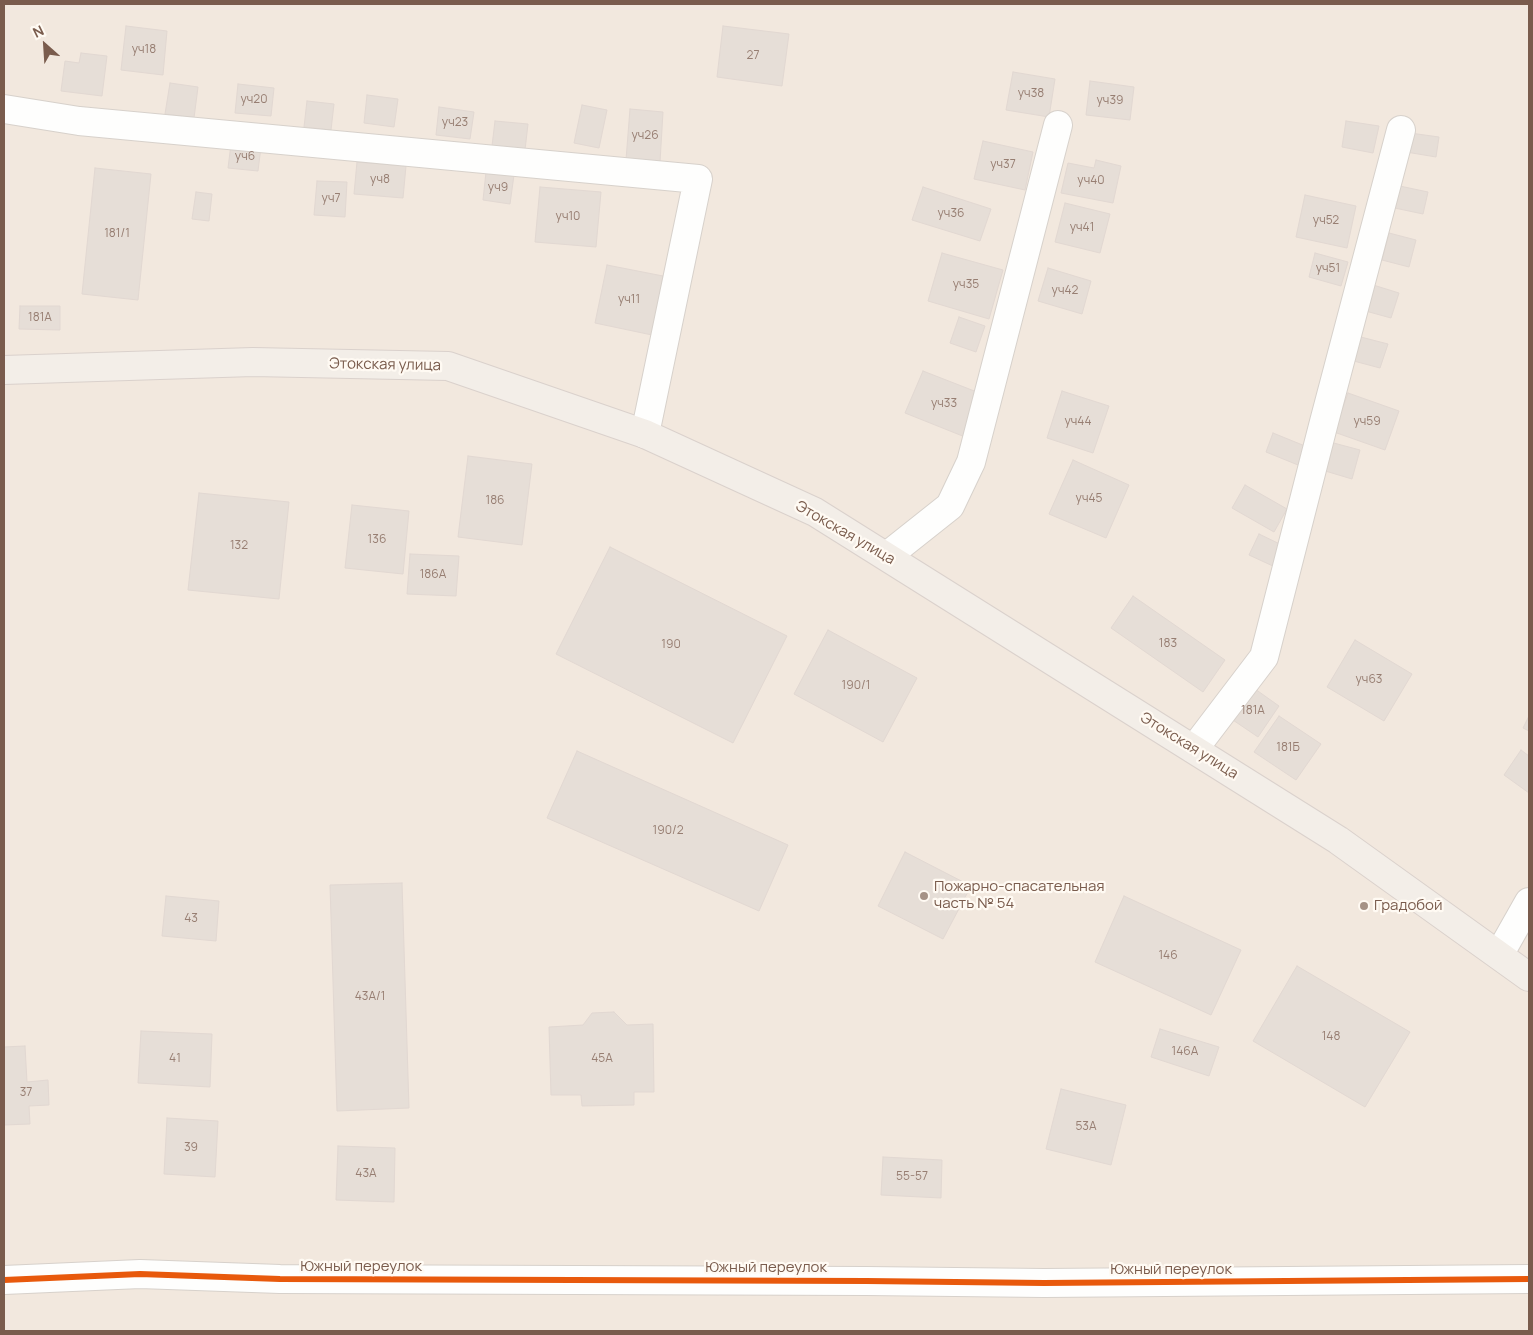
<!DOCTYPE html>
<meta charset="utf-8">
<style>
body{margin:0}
#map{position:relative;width:1533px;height:1335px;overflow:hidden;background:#f9f5f0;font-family:Manrope,sans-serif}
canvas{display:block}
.frame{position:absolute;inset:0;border:5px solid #7a5c4d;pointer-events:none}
.north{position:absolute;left:20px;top:20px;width:50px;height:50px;-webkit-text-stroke:4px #fffaf3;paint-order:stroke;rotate:334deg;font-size:14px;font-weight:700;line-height:20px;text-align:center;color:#7a5c4d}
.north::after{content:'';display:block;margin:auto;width:18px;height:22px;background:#7a5c4d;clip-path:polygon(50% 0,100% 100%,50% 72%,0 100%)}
</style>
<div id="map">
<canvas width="1533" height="1335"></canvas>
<div class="frame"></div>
<div class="north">N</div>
</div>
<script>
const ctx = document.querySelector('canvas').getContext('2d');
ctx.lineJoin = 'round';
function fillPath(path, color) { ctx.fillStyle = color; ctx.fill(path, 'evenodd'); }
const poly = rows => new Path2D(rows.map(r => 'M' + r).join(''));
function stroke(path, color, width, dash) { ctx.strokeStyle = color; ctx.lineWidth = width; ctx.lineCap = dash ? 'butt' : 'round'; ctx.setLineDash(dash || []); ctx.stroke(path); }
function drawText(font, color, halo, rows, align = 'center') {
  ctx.font = font + ' Manrope,sans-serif'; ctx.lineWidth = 4.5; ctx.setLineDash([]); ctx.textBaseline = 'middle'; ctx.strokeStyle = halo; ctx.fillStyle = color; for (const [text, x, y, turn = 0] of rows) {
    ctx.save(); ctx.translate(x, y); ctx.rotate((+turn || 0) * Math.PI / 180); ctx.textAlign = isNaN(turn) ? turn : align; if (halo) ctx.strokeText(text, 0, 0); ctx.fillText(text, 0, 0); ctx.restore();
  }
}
fillPath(poly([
 [4,4,1529,4,1529,1331,4,1331]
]), '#f2e8de');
const building = poly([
 [126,26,167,31,163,75,121,70,126,26],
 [723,26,789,34,782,86,717,77,723,26],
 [81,53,107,56,102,96,61,91,65,61,79,63,81,53],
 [1013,72,1055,79,1049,117,1006,110,1013,72],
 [1090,81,1134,87,1130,120,1086,115,1090,81],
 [170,83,198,87,194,118,165,114,170,83],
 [238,84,274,88,271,116,235,113,238,84],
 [367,95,398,99,394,127,364,123,367,95],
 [307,101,334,104,331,130,304,127,307,101],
 [582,105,607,110,599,148,574,143,582,105],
 [439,107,474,112,470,139,436,135,439,107],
 [630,109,663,112,660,162,626,160,630,109],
 [495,121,528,124,525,150,492,146,495,121],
 [1346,121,1379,126,1373,153,1342,147,1346,121],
 [1410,133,1439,137,1436,157,1406,152,1410,133],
 [983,141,1033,152,1025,190,974,179,983,141],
 [231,144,261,147,258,171,228,168,231,144],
 [1096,160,1121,166,1113,203,1061,193,1068,163,1094,168,1096,160],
 [357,162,406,166,403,198,354,194,357,162],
 [95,168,151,174,138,300,82,294,95,168],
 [486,172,514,175,510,204,483,200,486,172],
 [317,181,347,182,345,217,314,215,317,181],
 [1395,185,1428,192,1423,214,1390,207,1395,185],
 [540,187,601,192,596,247,535,242,540,187],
 [923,187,991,209,980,241,912,220,923,187],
 [196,192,212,194,209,221,192,219,196,192],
 [1305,195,1356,206,1347,248,1296,237,1305,195],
 [1065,203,1110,214,1100,253,1055,242,1065,203],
 [1389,233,1416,240,1409,267,1382,260,1389,233],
 [942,253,1003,270,989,319,928,301,942,253],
 [1315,253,1348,262,1341,286,1309,277,1315,253],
 [607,265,663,276,652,335,595,323,607,265],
 [1048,268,1091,281,1082,314,1038,301,1048,268],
 [1370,284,1399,293,1391,318,1362,310,1370,284],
 [20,306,60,306,60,330,19,329,20,306],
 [959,317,985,326,976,352,950,343,959,317],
 [1357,336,1388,344,1380,368,1350,360,1357,336],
 [923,371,982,394,965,437,905,413,923,371],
 [1062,391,1109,406,1093,453,1047,438,1062,391],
 [1348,393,1399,411,1385,450,1334,432,1348,393],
 [1273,433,1305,446,1298,465,1266,452,1273,433],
 [1330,442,1360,450,1352,479,1322,470,1330,442],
 [468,456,532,464,522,545,458,537,468,456],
 [1073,460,1129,485,1106,538,1049,514,1073,460],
 [1245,485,1287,509,1274,532,1232,508,1245,485],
 [199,493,289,502,279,599,188,590,199,493],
 [352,505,409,511,403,574,345,568,352,505],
 [1259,534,1284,546,1275,567,1249,555,1259,534],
 [610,547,787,636,733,743,556,654,610,547],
 [410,554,459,556,456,596,407,594,410,554],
 [1133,596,1225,660,1203,692,1111,628,1133,596],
 [828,630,917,678,883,742,794,694,828,630],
 [1355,640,1412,674,1384,721,1327,687,1355,640],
 [1248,684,1279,706,1258,737,1227,716,1248,684],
 [1279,716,1321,744,1296,780,1254,752,1279,716],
 [1529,716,1529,731,1523,728,1529,716],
 [1521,750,1529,756,1529,793,1504,775,1521,750],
 [577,751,788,845,759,911,547,818,577,751],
 [905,852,971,886,943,939,878,906,905,852],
 [402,883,409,1108,337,1111,330,885,402,883],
 [166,896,219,901,216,941,162,936,166,896],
 [1124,896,1241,950,1211,1015,1095,962,1124,896],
 [1297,966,1410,1032,1365,1107,1253,1041,1297,966],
 [614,1012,627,1025,653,1024,654,1092,634,1092,634,1105,582,1106,581,1095,551,1095,549,1027,583,1025,592,1013,614,1012],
 [1160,1029,1219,1047,1209,1076,1151,1057,1160,1029],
 [141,1031,212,1034,210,1087,138,1083,141,1031],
 [25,1046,27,1082,48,1080,49,1105,29,1106,30,1124,4,1125,4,1047,25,1046],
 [1061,1089,1126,1105,1111,1165,1046,1149,1061,1089],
 [167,1118,218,1121,215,1177,164,1174,167,1118],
 [338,1146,395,1148,394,1202,336,1200,338,1146],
 [883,1157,942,1160,941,1198,881,1195,883,1157]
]);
fillPath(building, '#e6ded7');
stroke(building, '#e2d8d2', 1);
const minor = poly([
 [4,109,79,121,698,179,645,434],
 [887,556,950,506,971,462,1058,125],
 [1194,749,1264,657,1324,422,1401,130],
 [1499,955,1529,902],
 [4,1280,140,1274,280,1279,866,1281,1044,1283,1529,1279]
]);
const major = poly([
 [4,370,253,362,448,366,645,434,815,512,1338,840,1529,977]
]);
stroke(minor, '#d7d1cb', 30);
stroke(major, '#dad1cc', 30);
stroke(minor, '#fefefd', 28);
stroke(major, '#f3eee8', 28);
stroke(poly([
 [4,1280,140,1274,280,1279,866,1281,1044,1283,1529,1279]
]), '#e8590c', 6);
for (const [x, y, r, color] of [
 [924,896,5,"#a69286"],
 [1364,906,5,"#a69286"]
]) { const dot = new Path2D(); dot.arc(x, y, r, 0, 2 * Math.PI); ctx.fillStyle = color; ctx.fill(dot); stroke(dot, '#fffaf3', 2); }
drawText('12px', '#977e72', null, [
 ["уч18",144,50],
 ["27",753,56],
 ["уч38",1031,94],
 ["уч20",254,100],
 ["уч39",1110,101],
 ["уч23",455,123],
 ["уч26",645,136],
 ["уч6",245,157],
 ["уч37",1003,165],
 ["уч8",380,180],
 ["уч40",1091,181],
 ["уч9",498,188],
 ["уч7",331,199],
 ["уч36",951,214],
 ["уч10",568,217],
 ["уч52",1326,221],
 ["уч41",1082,228],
 ["181/1",117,234],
 ["уч51",1328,269],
 ["уч35",966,285],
 ["уч42",1065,291],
 ["уч11",629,300],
 ["181А",40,318],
 ["уч33",944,404],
 ["уч44",1078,422],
 ["уч59",1367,422],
 ["уч45",1089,499],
 ["186",495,501],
 ["136",377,540],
 ["132",239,546],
 ["186А",433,575],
 ["183",1168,644],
 ["190",671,645],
 ["уч63",1369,680],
 ["190/1",856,686],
 ["181А",1253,711],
 ["181Б",1288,748],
 ["190/2",668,831],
 ["43",191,919],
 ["146",1168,956],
 ["43А/1",370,997],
 ["148",1331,1037],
 ["146А",1185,1052],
 ["41",175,1059],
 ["45А",602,1059],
 ["37",26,1093],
 ["53А",1086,1127],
 ["39",191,1148],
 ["43А",366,1174],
 ["55-57",912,1177]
]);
drawText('15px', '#7a5c4d', '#fffaf3', [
 ["Этокская улица",385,365,1],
 ["Этокская улица",845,533,30],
 ["Этокская улица",1189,746,32],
 ["Южный переулок",361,1267],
 ["Южный переулок",766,1268],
 ["Южный переулок",1171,1270]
]);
drawText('15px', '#7a5c4d', '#fffaf3', [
 ["Пожарно-спасательная",934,887],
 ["часть № 54",934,904],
 ["Градобой",1374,906]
], 'left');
</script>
